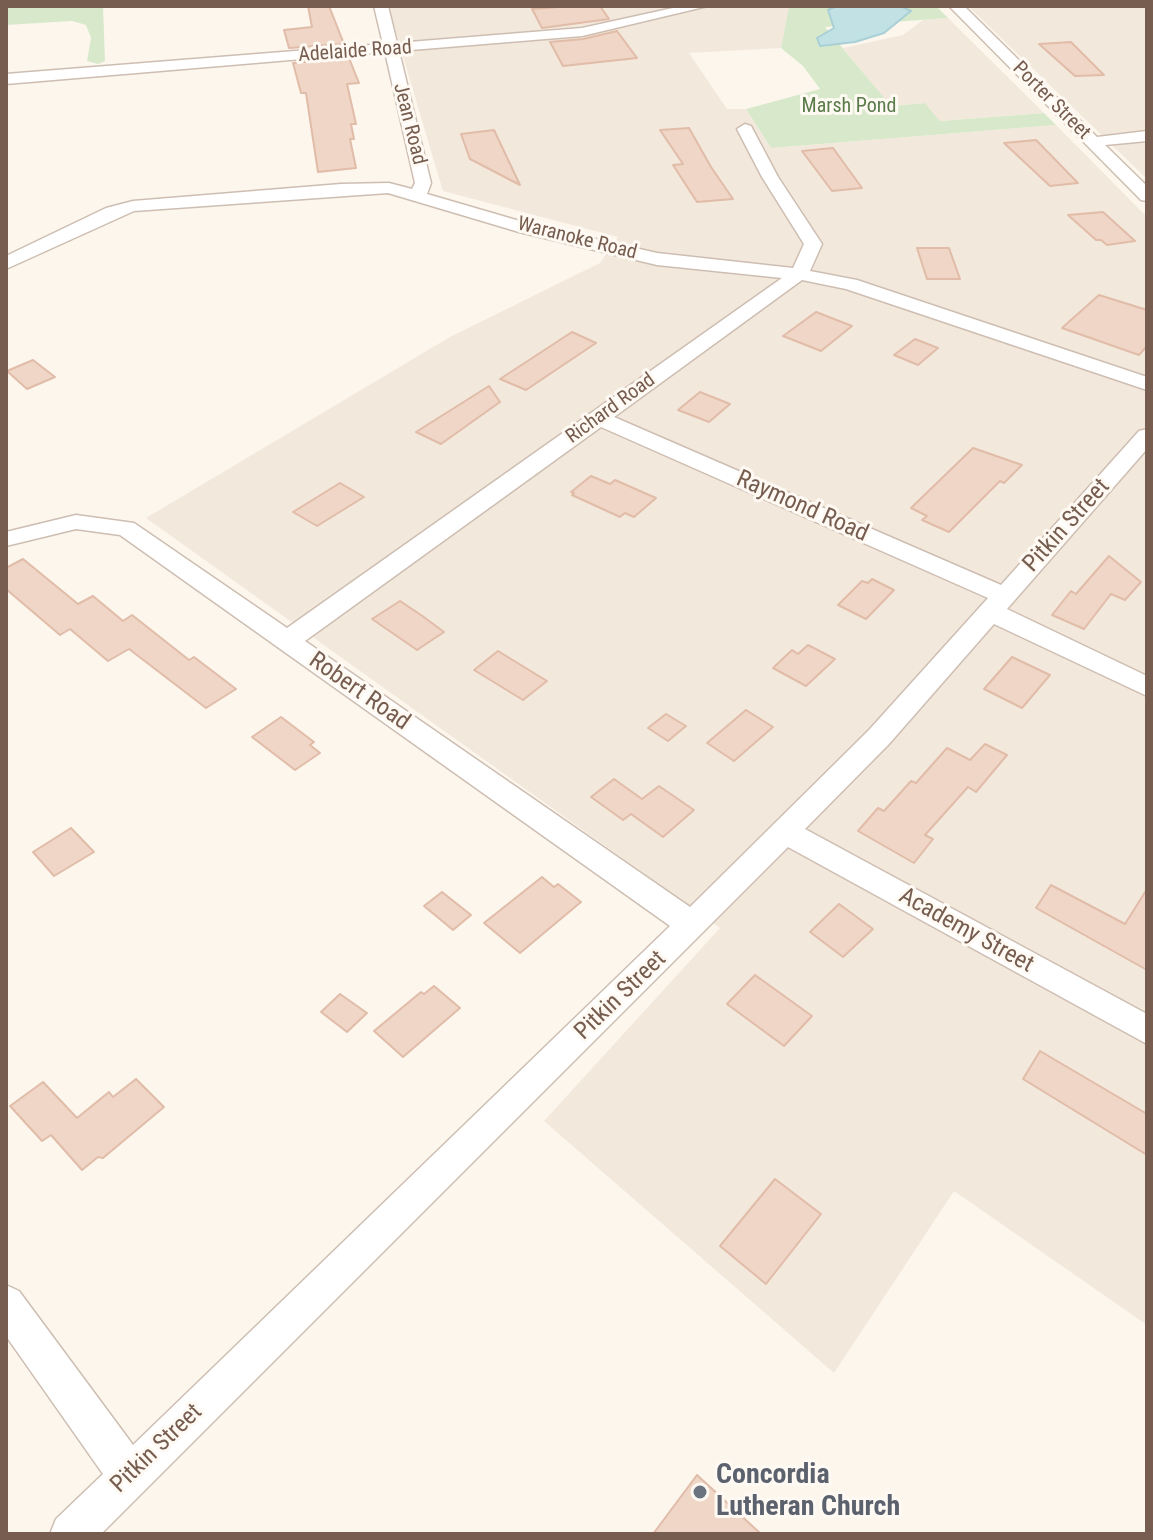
<!DOCTYPE html>
<style>
body{margin:0}
#map{position:relative;width:1153px;height:1540px;overflow:hidden;background:#fcf6ed;font-family:"Roboto Condensed",sans-serif}
canvas{display:block}
.frame{position:absolute;inset:0;border:8px solid #765d50;pointer-events:none}
</style>
<div id="map">
<canvas width="1153" height="1540"></canvas>
<div class="frame"></div>
</div>
<script>
const ctx = document.querySelector('canvas').getContext('2d');
ctx.lineJoin = 'round';
function fillPath(path, color) { ctx.fillStyle = color; ctx.fill(path, 'evenodd'); }
const poly = rows => new Path2D(rows.map(r => 'M' + r).join(''));
function stroke(path, color, width, dash) { ctx.strokeStyle = color; ctx.lineWidth = width; ctx.lineCap = dash ? 'butt' : 'round'; ctx.setLineDash(dash || []); ctx.stroke(path); }
function drawText(font, color, halo, rows, align = 'center') {
  ctx.font = font + ' "Roboto Condensed",sans-serif'; ctx.lineWidth = 6; ctx.setLineDash([]); ctx.textBaseline = 'middle'; ctx.strokeStyle = halo; ctx.fillStyle = color; for (const [text, x, y, turn = 0] of rows) {
    ctx.save(); ctx.translate(x, y); ctx.rotate((+turn || 0) * Math.PI / 180); ctx.textAlign = isNaN(turn) ? turn : align; if (halo) ctx.strokeText(text, 0, 0); ctx.fillText(text, 0, 0); ctx.restore();
  }
}
fillPath(poly([
 [388,6,789,6,781,48,689,53,727,109,746,109,771,148,1056,125,1147,217,1147,1325,954,1191,834,1373,544,1121,720,928,146,518,450,337,600,263,618,237,443,191],
 [968,6,1147,6,1147,179],
 [948,18,1044,113,940,121,925,103,890,106,843,48,903,35,923,20]
]), '#f3e8dc');
fillPath(poly([
 [6,6,103,6,105,61,98,64,87,61,91,38,86,25,72,21,6,25],
 [789,6,936,6,948,18,825,27,891,106,925,103,940,121,1044,113,1056,125,771,148,746,109,820,89,803,66,781,48]
]), '#d8e9cb');
const water = poly([
 [837,6,900,6,911,11,884,33,855,42,820,46,817,38,834,28,828,10,837,6]
]);
fillPath(water, '#c2e1e5');
stroke(water, '#a9d0d6', 2);
const building = poly([
 [308,6,329,6,344,44,289,48,284,30,312,27,308,6],
 [572,6,600,6,609,19,542,28,532,9,572,6],
 [617,31,637,58,563,66,550,42,583,39,617,31],
 [1071,42,1104,75,1075,76,1039,44,1071,42],
 [349,58,359,83,347,84,356,124,351,124,354,139,350,139,356,168,318,172,306,93,301,93,293,63,349,58],
 [689,128,711,167,733,199,697,202,673,165,683,164,660,130,689,128],
 [494,130,520,185,470,159,461,134,494,130],
 [1036,140,1078,183,1050,186,1004,143,1036,140],
 [833,148,862,188,832,191,802,151,833,148],
 [1103,212,1135,241,1107,245,1101,240,1096,240,1068,215,1103,212],
 [917,248,949,248,960,279,927,279,917,248],
 [1099,295,1147,310,1147,346,1139,355,1062,328,1099,295],
 [816,312,852,326,821,351,783,336,816,312],
 [572,332,596,343,526,390,500,379,572,332],
 [915,339,938,348,918,365,894,355,915,339],
 [33,360,55,377,27,389,7,371,33,360],
 [489,386,500,402,441,444,416,432,489,386],
 [700,392,730,404,709,422,678,410,700,392],
 [973,448,1022,465,1004,483,1000,481,949,532,922,520,927,516,911,508,973,448],
 [591,476,610,484,615,480,656,498,634,517,625,513,620,517,572,495,574,493,571,492,591,476],
 [340,483,364,497,317,526,293,512,340,483],
 [1109,556,1141,582,1125,600,1111,594,1084,629,1052,615,1071,591,1076,594,1109,556],
 [23,559,78,604,93,596,123,621,132,615,189,660,194,657,236,689,206,708,129,649,108,661,70,629,60,635,6,589,6,568,23,559],
 [872,579,894,590,866,619,838,605,862,581,868,583,872,579],
 [400,601,421,615,444,632,417,650,372,619,400,601],
 [808,645,835,659,806,686,773,668,792,650,798,654,808,645],
 [498,651,547,681,523,700,474,670,498,651],
 [1012,657,1050,675,1022,708,984,689,1012,657],
 [746,710,773,727,734,761,707,743,746,710],
 [666,714,686,726,668,741,648,728,666,714],
 [281,717,314,742,310,745,320,753,295,770,252,737,281,717],
 [985,744,1007,755,976,792,968,787,925,835,933,839,914,863,858,831,878,808,884,811,911,781,916,783,947,748,970,760,985,744],
 [614,779,642,799,659,786,694,810,663,837,631,814,623,820,591,797,614,779],
 [71,828,94,852,54,876,33,852,71,828],
 [542,877,554,887,558,884,581,902,520,953,484,923,542,877],
 [1051,885,1125,924,1147,889,1147,970,1036,908,1051,885],
 [442,892,471,915,453,930,424,906,442,892],
 [839,904,873,929,843,957,810,932,839,904],
 [755,975,812,1016,784,1046,727,1004,755,975],
 [434,986,460,1008,403,1057,374,1031,421,992,424,994,434,986],
 [340,994,367,1013,347,1032,321,1012,340,994],
 [1040,1051,1147,1114,1147,1155,1023,1079,1040,1051],
 [136,1079,164,1107,103,1158,98,1157,82,1170,51,1135,42,1141,10,1106,43,1082,77,1118,109,1092,113,1097,136,1079],
 [775,1179,821,1214,766,1284,720,1246,775,1179],
 [697,1475,761,1534,653,1534,697,1475]
]);
fillPath(building, '#efd6c6');
stroke(building, '#e1bca8', 2);
const minor = poly([
 [374,6,388,6,397,43,582,28,682,6,708,6,582,36,399,51,431,183,427,194,530,224,657,253,793,268,804,244,762,177,737,129,745,124,751,126,778,177,822,244,810,271,857,280,1147,377,1147,390,846,289,802,280,614,417,1001,585,1139,431,1147,429,1147,449,1007,609,1147,676,1147,696,994,624,889,744,805,829,1147,1014,1147,1044,788,847,101,1534,50,1534,56,1519,103,1474,6,1336,6,1285,19,1291,133,1445,670,926,120,535,76,529,6,546,6,532,76,515,134,523,287,628,782,278,657,265,519,232,388,193,134,211,6,269,6,256,106,208,133,201,341,184,389,183,412,189,415,183,385,52,6,84,6,74,383,44,374,6],
 [601,427,988,598,869,730,690,907,305,641,601,427],
 [949,6,964,6,1097,137,1147,131,1147,141,1105,145,1147,186,1147,201,1141,200,949,6]
]);
stroke(minor, '#cebeb2', 3);
fillPath(minor, '#fff');
for (const [x, y, r, color] of [
 [700,1492,8,"#6b7280"]
]) { const dot = new Path2D(); dot.arc(x, y, r, 0, 2 * Math.PI); ctx.fillStyle = color; ctx.fill(dot); stroke(dot, '#fefaf3', 3); }
drawText('20px', '#765d50', '#fefaf3', [
 ["Adelaide Road",355,52,-4],
 ["Porter Street",1051,101,45],
 ["Jean Road",409,124,76],
 ["Waranoke Road",577,239,14],
 ["Richard Road",611,409,-36]
]);
drawText('20px', '#597b49', '#fefaf3', [
 ["Marsh Pond",849,107]
]);
drawText('24px', '#765d50', '#fefaf3', [
 ["Raymond Road",802,507,24],
 ["Pitkin Street",1067,526,-48],
 ["Robert Road",359,692,35],
 ["Academy Street",966,931,29],
 ["Pitkin Street",621,996,-44],
 ["Pitkin Street",157,1449,-44]
]);
drawText('bold 28px', '#5b616d', '#fefaf3', [
 ["Concordia",716,1476],
 ["Lutheran Church",716,1508]
], 'left');
</script>
